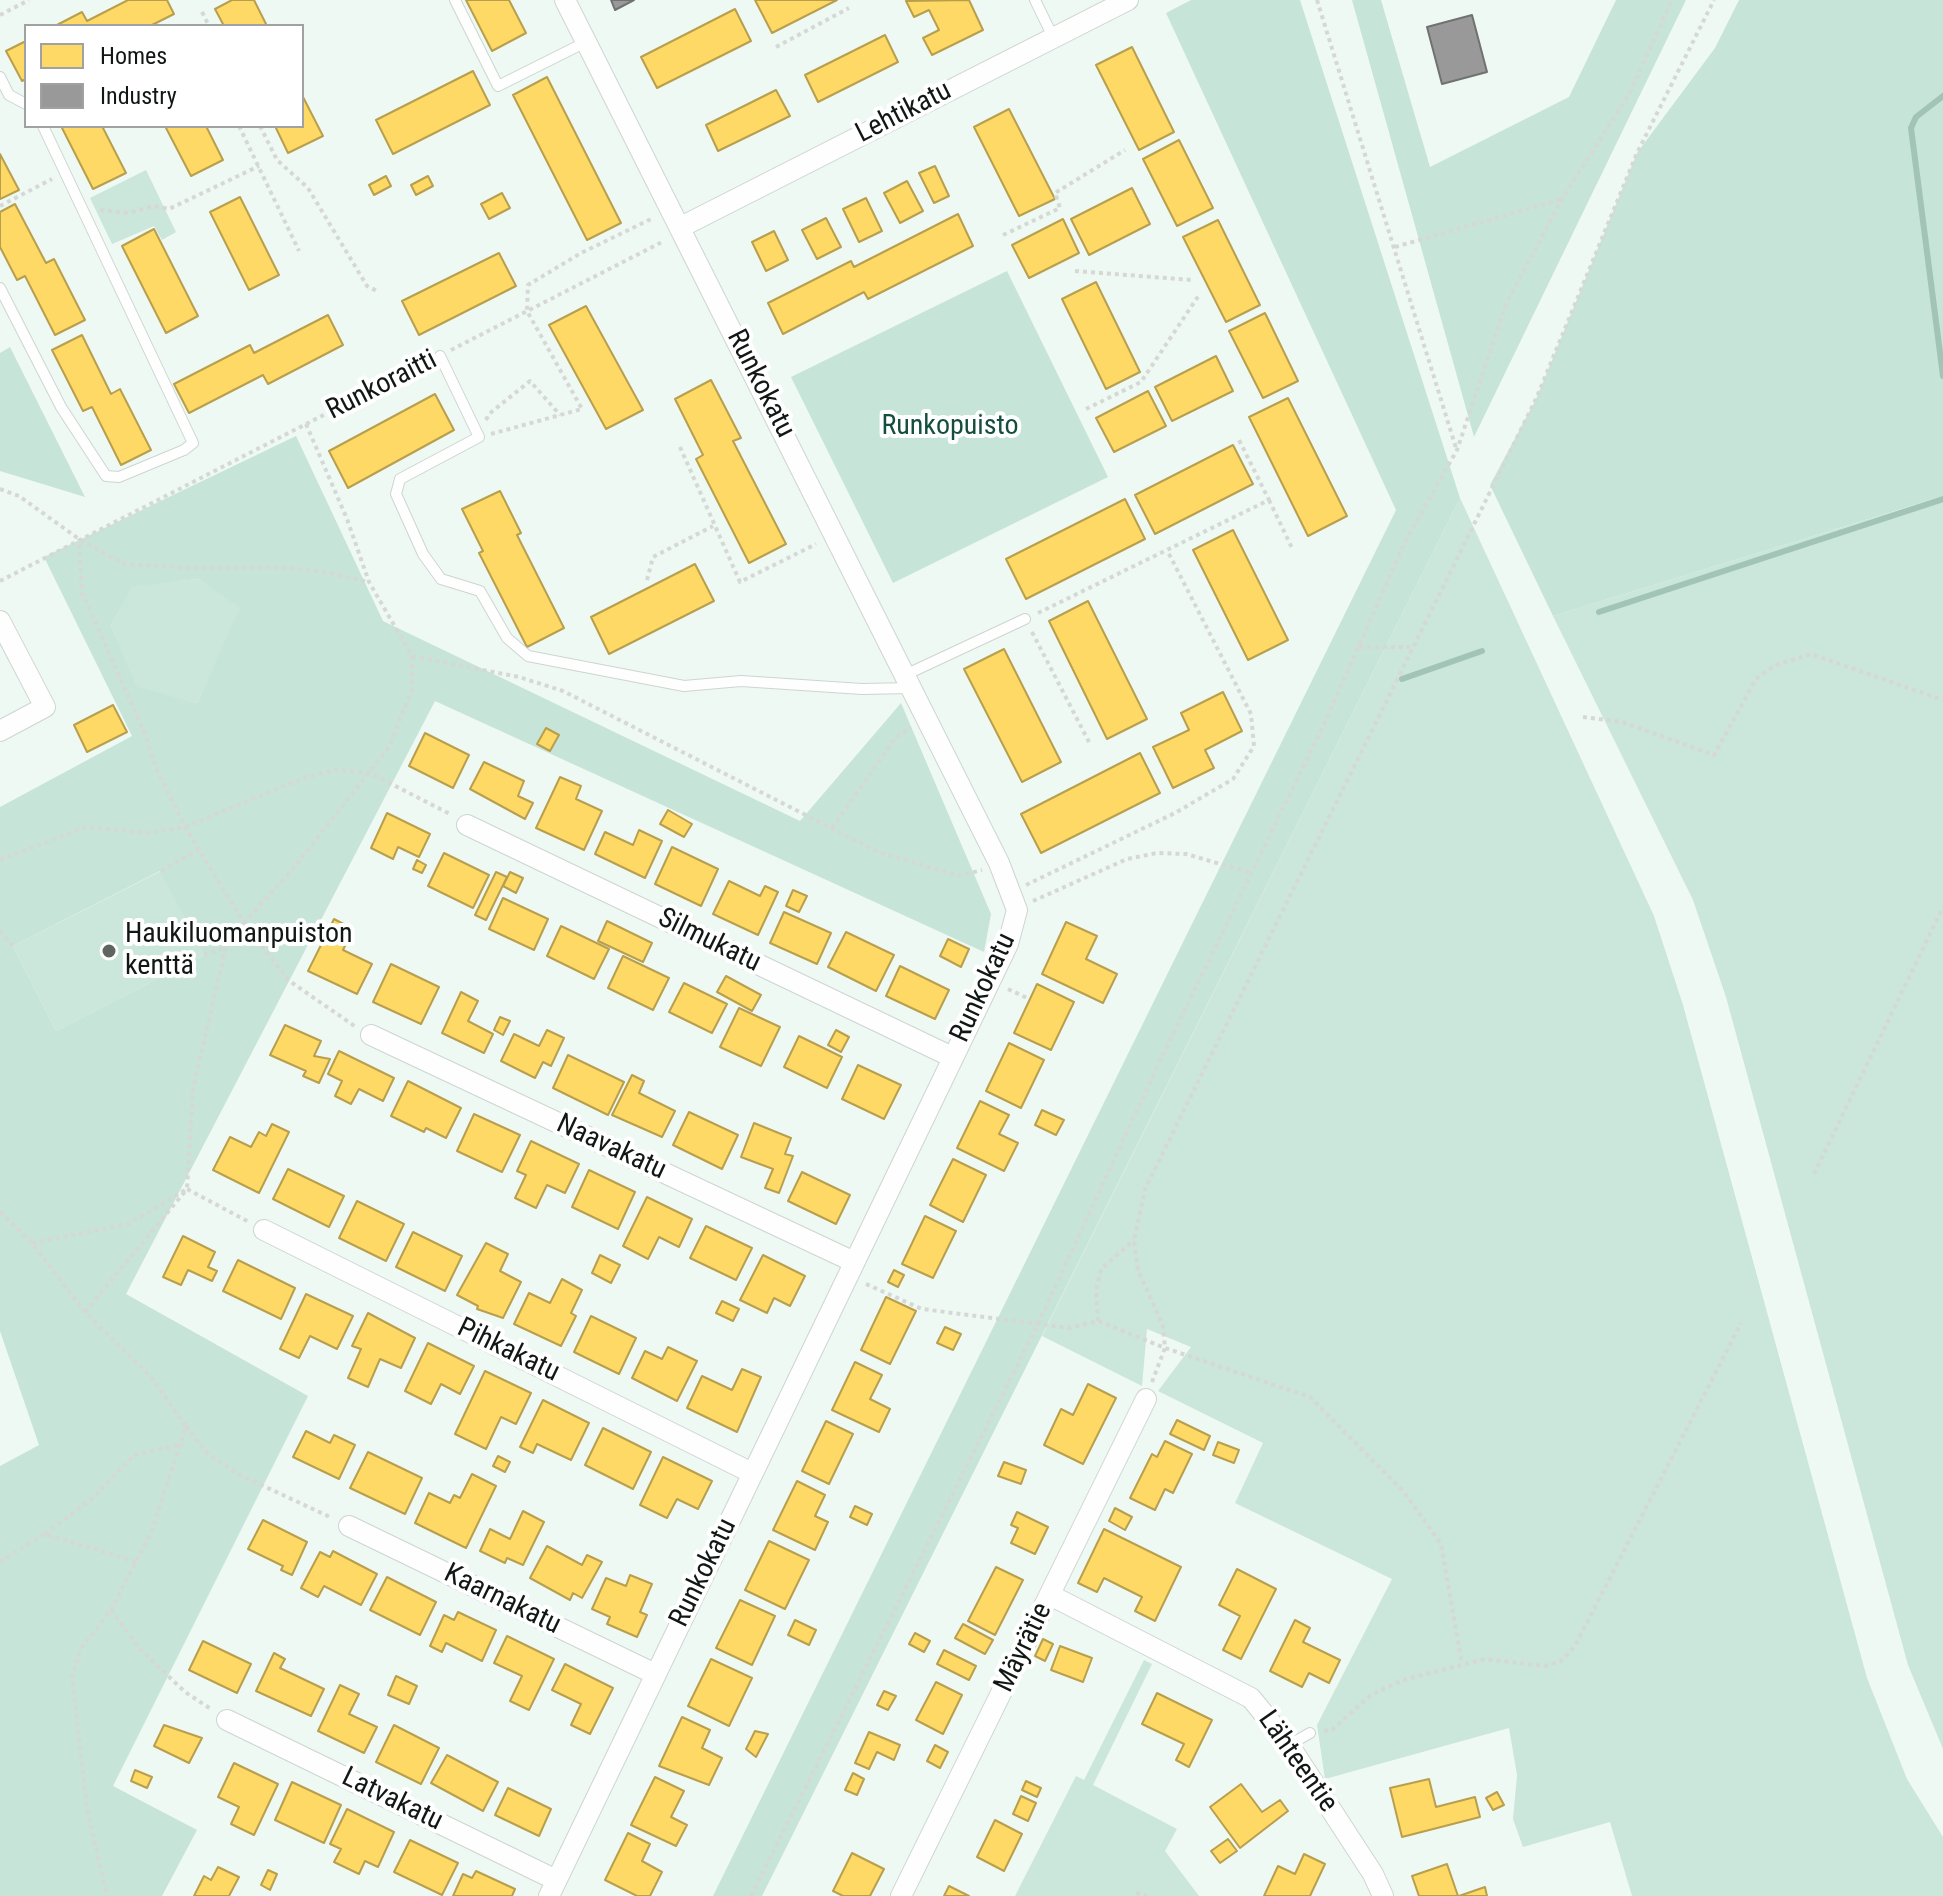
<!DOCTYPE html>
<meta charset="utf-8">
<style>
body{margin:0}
#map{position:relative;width:1943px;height:1896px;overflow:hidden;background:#eff9f4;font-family:"Roboto Condensed",sans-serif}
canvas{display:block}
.legend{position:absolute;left:24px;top:24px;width:280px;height:104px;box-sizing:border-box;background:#fff;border:2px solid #a0a2a1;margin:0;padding:10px 14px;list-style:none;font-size:24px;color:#111714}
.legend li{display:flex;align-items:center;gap:16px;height:40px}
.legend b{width:40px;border:2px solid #a0a2a1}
</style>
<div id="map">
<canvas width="1943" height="1896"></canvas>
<ul class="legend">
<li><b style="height:22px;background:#ffd966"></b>Homes</li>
<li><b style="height:22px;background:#999"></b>Industry</li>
</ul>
</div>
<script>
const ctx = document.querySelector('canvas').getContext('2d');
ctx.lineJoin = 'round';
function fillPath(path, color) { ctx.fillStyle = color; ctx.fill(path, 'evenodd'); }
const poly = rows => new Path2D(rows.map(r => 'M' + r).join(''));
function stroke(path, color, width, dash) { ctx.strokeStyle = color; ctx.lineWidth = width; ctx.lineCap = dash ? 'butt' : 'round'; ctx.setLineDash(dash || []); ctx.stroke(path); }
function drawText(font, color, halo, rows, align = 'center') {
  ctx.font = font + ' "Roboto Condensed",sans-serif'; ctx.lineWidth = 8; ctx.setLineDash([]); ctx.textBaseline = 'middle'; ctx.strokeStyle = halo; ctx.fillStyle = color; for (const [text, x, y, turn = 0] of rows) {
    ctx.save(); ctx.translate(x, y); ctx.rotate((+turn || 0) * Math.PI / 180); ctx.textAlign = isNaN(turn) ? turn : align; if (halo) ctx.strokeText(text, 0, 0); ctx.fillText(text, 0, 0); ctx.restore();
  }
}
fillPath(poly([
 [146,170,176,232,162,240,154,226,112,244,90,198],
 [1943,496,1943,1749,1908,1665,1726,997,1693,900,1553,616],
 [1460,498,1654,916,1683,1005,1867,1678,1907,1779,1943,1837,1943,1896,1632,1896,1610,1822,1523,1847,1513,1819,1517,1775,1509,1728,1325,1779,1317,1725,1392,1579,1235,1503,1263,1443,1158,1391,1191,1347,1147,1329,1142,1386,1042,1336],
 [198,579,241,608,197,703,137,688,111,625,133,585],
 [161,871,204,955,56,1031,13,946],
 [1144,1660,1152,1664,1093,1785,1177,1829,1165,1851,1199,1896,1015,1896,1076,1776,1084,1780]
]), '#cbe6db');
fillPath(poly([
 [1191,0,1300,0,1460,498,762,1896,713,1896,1396,510,1166,13],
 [1352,0,1381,0,1430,167,1569,97,1616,0,1686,0,1474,437],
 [1739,0,1943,0,1943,496,1553,616,1490,485,1536,399,1637,153,1715,48],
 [1007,271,1108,477,893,583,791,377],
 [10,347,85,497,0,471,0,353],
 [296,436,383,621,800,821,901,703,991,914,984,952,435,701,126,1294,308,1396,113,1786,197,1830,162,1896,0,1896,0,1466,39,1445,0,1331,0,807,132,736,44,557],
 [198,579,240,608,197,703,137,687,111,625,133,586],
 [160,871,204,955,56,1031,13,946]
]), '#c7e4d8');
const homes = poly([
 [128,0,167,0,174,14,150,26,55,26,82,12,87,21,128,0],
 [232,0,254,0,267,26,224,26,215,9,232,0],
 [466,0,509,0,526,33,492,51,466,0],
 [755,0,837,0,772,33,755,0],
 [969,0,983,30,932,55,923,38,939,30,929,10,914,17,906,1,969,0],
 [735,9,751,41,657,88,641,57,735,9],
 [885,35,898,62,818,102,805,75,885,35],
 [26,41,26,79,22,81,6,51,26,41],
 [1132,47,1174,132,1139,150,1096,65,1132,47],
 [473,71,490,105,393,154,376,120,473,71],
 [547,77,621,223,587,240,513,95,547,77],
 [776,90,790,116,718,151,706,125,776,90],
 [302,95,323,136,288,153,275,126,302,126,302,95],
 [1009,109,1055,199,1019,216,974,127,1009,109],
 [61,126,102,126,126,173,93,189,61,126],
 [165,126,206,126,223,160,191,176,165,126],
 [1179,140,1213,208,1177,226,1143,159,1179,140],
 [0,154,19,190,0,199,0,154],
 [935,166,949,196,934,203,919,173,935,166],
 [386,176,391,186,374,195,369,185,386,176],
 [428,176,433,186,416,195,411,185,428,176],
 [907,181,923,211,900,223,884,193,907,181],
 [1132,188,1150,224,1089,255,1071,219,1132,188],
 [502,193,510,208,489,219,481,204,502,193],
 [240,197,279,275,249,290,210,212,240,197],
 [866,198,882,231,859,242,843,209,866,198],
 [15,204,46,263,54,259,85,320,55,335,25,276,17,280,0,247,0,212,15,204],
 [958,214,973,246,868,299,864,292,783,334,768,303,851,261,854,267,958,214],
 [826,218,841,247,817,259,802,230,826,218],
 [1063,219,1079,253,1029,278,1012,245,1063,219],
 [1218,220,1260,305,1226,322,1183,237,1218,220],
 [154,229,198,316,166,333,122,246,154,229],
 [774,231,788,260,766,271,752,242,774,231],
 [499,253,516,286,419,335,402,301,499,253],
 [1096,282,1140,372,1106,389,1062,299,1096,282],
 [586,306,643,410,606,429,549,325,586,306],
 [1265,313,1298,381,1263,398,1229,331,1265,313],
 [328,315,343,345,268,384,263,375,189,413,174,384,250,345,254,353,328,315],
 [82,335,111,394,120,389,151,450,121,465,92,407,83,411,52,350,82,335],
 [1216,356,1233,391,1172,421,1155,387,1216,356],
 [711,380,741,438,733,441,786,544,749,563,696,459,703,455,675,399,711,380],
 [1148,391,1166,426,1114,452,1096,418,1148,391],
 [435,394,454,430,348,488,329,451,435,394],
 [1288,398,1347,516,1308,536,1249,417,1288,398],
 [1233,445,1253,484,1155,534,1135,495,1233,445],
 [500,491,521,533,517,535,564,628,527,647,479,553,483,551,462,509,500,491],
 [1125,499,1145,539,1026,599,1006,559,1125,499],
 [1233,530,1288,640,1248,660,1193,550,1233,530],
 [695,564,714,601,609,654,591,617,695,564],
 [1088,601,1147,719,1107,739,1049,621,1088,601],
 [1004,649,1061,762,1022,782,964,669,1004,649],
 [1223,692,1242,731,1205,750,1214,768,1173,788,1153,747,1189,730,1181,713,1223,692],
 [113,705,127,732,87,752,74,725,113,705],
 [546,728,559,735,550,751,537,744,546,728],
 [425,733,469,755,453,788,409,766,425,733],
 [1140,753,1160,793,1041,853,1021,814,1140,753],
 [484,762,524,781,518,796,533,803,525,819,470,789,484,762],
 [560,777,581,786,576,799,602,811,584,850,536,828,560,777],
 [668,810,692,824,684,837,660,824,668,810],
 [387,813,430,834,419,857,398,847,393,859,371,848,387,813],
 [639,830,662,841,645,878,595,854,605,832,633,845,639,830],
 [672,847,718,869,701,906,655,884,672,847],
 [444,853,489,875,473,908,428,886,444,853],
 [417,860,426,865,422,873,413,869,417,860],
 [496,872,507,877,486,920,475,915,496,872],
 [510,872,523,878,516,893,503,886,510,872],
 [729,881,760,896,765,886,778,892,758,935,713,914,729,881],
 [793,890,807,896,799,912,786,906,793,890],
 [503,898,548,919,534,950,489,929,503,898],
 [784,912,831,933,817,964,770,943,784,912],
 [334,919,353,929,343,950,372,964,357,994,308,971,334,919],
 [607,921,652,943,643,962,598,941,607,921],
 [1066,922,1097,936,1086,959,1117,974,1103,1003,1042,974,1066,922],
 [561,926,609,949,594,979,547,956,561,926],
 [846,932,894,955,876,991,828,967,846,932],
 [948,939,969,949,961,967,940,956,948,939],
 [623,956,669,978,653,1010,608,988,623,956],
 [391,964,439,987,421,1024,373,1002,391,964],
 [900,966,949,990,935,1019,886,996,900,966],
 [726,976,761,995,752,1011,717,992,726,976],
 [684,983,727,1004,712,1033,669,1012,684,983],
 [1037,984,1074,1002,1051,1050,1014,1033,1037,984],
 [461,992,478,1001,468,1021,493,1034,484,1053,442,1033,461,992],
 [739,1008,780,1027,761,1066,720,1047,739,1008],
 [500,1017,510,1021,503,1035,494,1030,500,1017],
 [285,1025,321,1041,314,1056,330,1059,319,1083,303,1076,306,1071,270,1055,285,1025],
 [547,1030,564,1038,551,1066,543,1062,535,1078,501,1061,514,1034,539,1046,547,1030],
 [836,1030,849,1037,841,1052,828,1045,836,1030],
 [799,1036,842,1057,827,1088,784,1067,799,1036],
 [1009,1043,1044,1060,1021,1108,986,1091,1009,1043],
 [339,1051,394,1078,383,1101,359,1089,351,1104,335,1096,342,1081,328,1074,339,1051],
 [568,1055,624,1082,608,1115,553,1088,568,1055],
 [858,1065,901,1085,884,1119,842,1099,858,1065],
 [632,1075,644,1081,639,1093,675,1111,662,1137,612,1115,632,1075],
 [408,1081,461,1108,446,1138,426,1128,424,1132,391,1116,408,1081],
 [980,1101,1009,1115,999,1134,1018,1143,1004,1171,957,1148,980,1101],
 [1042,1110,1064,1120,1056,1135,1035,1125,1042,1110],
 [689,1112,738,1135,722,1169,673,1145,689,1112],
 [474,1114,520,1135,502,1172,457,1151,474,1114],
 [754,1123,791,1138,785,1154,793,1156,779,1193,765,1188,773,1169,741,1157,754,1123],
 [272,1124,289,1132,259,1193,213,1170,230,1137,251,1147,259,1132,266,1136,272,1124],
 [531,1141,579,1164,565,1193,547,1185,536,1208,515,1198,526,1175,517,1171,531,1141],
 [953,1159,986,1175,963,1222,930,1205,953,1159],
 [288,1169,344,1196,329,1227,273,1199,288,1169],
 [589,1170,635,1192,618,1229,572,1207,589,1170],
 [802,1172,850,1195,836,1224,788,1201,802,1172],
 [647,1197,692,1219,679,1247,659,1237,648,1259,623,1246,647,1197],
 [357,1201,404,1224,386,1261,339,1238,357,1201],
 [925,1216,956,1231,933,1278,902,1264,925,1216],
 [706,1226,752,1248,736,1280,690,1258,706,1226],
 [413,1232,462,1256,445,1291,396,1267,413,1232],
 [183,1236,215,1252,208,1267,217,1271,212,1281,188,1270,181,1285,163,1277,183,1236],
 [486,1243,508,1254,500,1271,521,1282,503,1318,477,1309,478,1306,457,1295,486,1243],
 [600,1255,620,1265,611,1283,592,1273,600,1255],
 [763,1255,805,1276,790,1306,774,1298,767,1313,740,1300,763,1255],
 [238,1260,295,1288,281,1319,223,1291,238,1260],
 [894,1270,904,1275,898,1287,888,1282,894,1270],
 [562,1279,582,1290,571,1313,576,1316,561,1346,514,1324,529,1293,550,1303,562,1279],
 [306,1294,353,1316,337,1349,310,1336,299,1358,280,1349,306,1294],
 [886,1297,916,1311,890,1364,861,1350,886,1297],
 [722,1301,739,1309,733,1321,716,1313,722,1301],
 [368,1313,415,1338,401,1368,380,1359,368,1387,348,1378,361,1349,352,1346,368,1313],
 [591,1316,636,1338,619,1374,574,1352,591,1316],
 [945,1327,961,1334,953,1350,937,1343,945,1327],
 [428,1343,474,1366,460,1394,441,1384,431,1404,405,1391,428,1343],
 [668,1347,697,1361,677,1401,632,1378,645,1351,662,1359,668,1347],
 [855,1362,882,1375,870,1399,890,1409,879,1432,832,1410,855,1362],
 [742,1369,761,1377,737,1432,687,1408,702,1376,732,1390,742,1369],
 [485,1371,531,1393,516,1424,501,1417,486,1449,455,1434,485,1371],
 [1088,1384,1116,1398,1083,1464,1044,1445,1061,1409,1073,1415,1088,1384],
 [543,1400,589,1423,571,1460,537,1444,533,1453,520,1447,543,1400],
 [1177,1420,1210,1436,1204,1450,1170,1434,1177,1420],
 [826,1421,853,1434,829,1484,802,1471,826,1421],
 [603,1428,651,1452,633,1489,585,1465,603,1428],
 [306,1431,330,1443,334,1435,355,1445,339,1479,293,1457,306,1431],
 [1165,1441,1192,1454,1173,1493,1165,1489,1155,1510,1130,1498,1152,1454,1157,1457,1165,1441],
 [1218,1442,1239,1450,1234,1463,1213,1455,1218,1442],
 [368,1452,422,1478,405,1514,350,1488,368,1452],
 [498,1456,510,1462,505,1472,493,1466,498,1456],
 [663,1457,712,1481,698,1509,677,1499,667,1518,640,1505,663,1457],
 [1004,1462,1026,1470,1021,1484,998,1476,1004,1462],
 [472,1474,496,1486,466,1548,415,1523,429,1493,450,1503,454,1495,460,1498,472,1474],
 [797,1481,825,1495,815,1516,828,1522,815,1550,773,1530,797,1481],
 [855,1506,872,1514,867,1525,850,1517,855,1506],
 [1115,1508,1132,1517,1125,1530,1109,1521,1115,1508],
 [523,1511,544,1522,523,1565,507,1558,505,1563,480,1551,490,1529,510,1539,523,1511],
 [1017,1512,1048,1527,1035,1554,1011,1543,1018,1528,1011,1525,1017,1512],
 [263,1520,307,1542,292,1575,281,1570,283,1566,248,1549,263,1520],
 [1104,1529,1181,1567,1155,1621,1135,1611,1142,1597,1104,1578,1097,1592,1078,1583,1104,1529],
 [769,1541,809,1560,785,1609,745,1590,769,1541],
 [547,1546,582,1565,587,1555,602,1562,582,1598,573,1593,570,1600,530,1578,547,1546],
 [333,1551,377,1574,361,1605,324,1586,318,1597,301,1588,320,1552,330,1557,333,1551],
 [996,1567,1023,1580,995,1635,968,1621,996,1567],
 [1237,1569,1276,1589,1241,1659,1223,1650,1240,1616,1219,1605,1237,1569],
 [630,1575,652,1584,640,1612,647,1615,637,1637,607,1624,610,1617,592,1609,606,1578,626,1586,630,1575],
 [387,1577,436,1602,420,1635,370,1610,387,1577],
 [740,1600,775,1616,752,1665,716,1648,740,1600],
 [458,1612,496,1630,482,1661,446,1643,442,1652,430,1646,444,1615,454,1620,458,1612],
 [795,1620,816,1630,809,1645,788,1635,795,1620],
 [1295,1620,1310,1628,1303,1642,1340,1660,1329,1683,1309,1673,1302,1687,1270,1671,1295,1620],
 [963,1624,993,1640,985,1654,955,1638,963,1624],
 [915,1633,930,1641,924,1652,909,1644,915,1633],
 [507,1636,554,1659,529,1710,510,1701,522,1676,494,1663,507,1636],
 [1043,1639,1053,1644,1045,1661,1035,1656,1043,1639],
 [203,1641,251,1664,237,1693,189,1670,203,1641],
 [1060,1646,1092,1658,1083,1682,1051,1670,1060,1646],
 [944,1650,976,1666,969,1680,937,1664,944,1650],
 [274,1653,285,1659,280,1668,324,1689,311,1716,256,1691,274,1653],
 [711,1659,752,1678,729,1726,688,1706,711,1659],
 [565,1664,613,1688,590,1734,571,1725,581,1704,552,1690,565,1664],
 [396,1676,417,1686,409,1704,388,1695,396,1676],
 [936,1682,962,1695,943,1734,916,1720,936,1682],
 [340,1685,359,1694,349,1714,377,1727,364,1753,318,1731,340,1685],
 [884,1691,896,1696,888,1710,877,1705,884,1691],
 [1157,1693,1212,1720,1189,1767,1176,1760,1184,1744,1142,1724,1157,1693],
 [682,1717,710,1730,702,1748,722,1758,709,1785,659,1766,682,1717],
 [164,1725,202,1738,189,1763,154,1746,164,1725],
 [394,1725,439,1748,421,1784,376,1762,394,1725],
 [755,1731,768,1734,756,1757,746,1749,755,1731],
 [869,1732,900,1745,894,1760,877,1752,869,1769,855,1763,869,1732],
 [935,1745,948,1752,940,1768,927,1761,935,1745],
 [447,1755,498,1782,483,1811,431,1783,447,1755],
 [234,1763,278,1784,254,1835,231,1824,239,1807,218,1797,234,1763],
 [135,1770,152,1777,147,1788,131,1781,135,1770],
 [853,1773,864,1779,857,1795,845,1790,853,1773],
 [655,1777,684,1791,671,1817,687,1825,676,1846,631,1825,655,1777],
 [1429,1779,1436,1807,1475,1797,1480,1817,1402,1837,1390,1788,1429,1779],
 [1026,1781,1041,1788,1037,1797,1022,1790,1026,1781],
 [292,1782,341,1805,324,1843,275,1820,292,1782],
 [1241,1784,1262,1812,1280,1800,1288,1811,1240,1848,1210,1807,1241,1784],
 [508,1788,551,1809,539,1836,495,1815,508,1788],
 [1497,1792,1504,1805,1493,1810,1486,1798,1497,1792],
 [1021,1796,1036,1803,1028,1821,1013,1814,1021,1796],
 [347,1809,394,1832,378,1867,365,1861,359,1874,334,1862,341,1849,330,1844,347,1809],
 [995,1820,1022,1834,1004,1871,977,1857,995,1820],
 [628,1833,650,1844,642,1861,662,1872,650,1896,637,1896,605,1880,628,1833],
 [1228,1839,1237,1851,1220,1863,1211,1851,1228,1839],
 [410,1840,458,1863,442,1895,394,1872,410,1840],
 [852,1853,884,1869,870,1896,843,1896,833,1891,852,1853],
 [1304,1854,1325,1864,1310,1896,1264,1896,1278,1866,1295,1874,1304,1854],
 [1447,1864,1458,1896,1419,1896,1412,1876,1447,1864],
 [218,1867,239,1877,229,1896,194,1896,204,1876,211,1880,218,1867],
 [268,1870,277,1874,270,1890,261,1885,268,1870],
 [476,1871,515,1889,512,1896,453,1896,463,1874,472,1878,476,1871],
 [949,1886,969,1896,944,1896,949,1886],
 [1485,1887,1487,1896,1459,1896,1485,1887]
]);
fillPath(homes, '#ffd966');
stroke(homes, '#b89f4d', 2);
const industry = poly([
 [611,0,634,0,615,10,611,0],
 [1472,15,1487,72,1442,84,1427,27,1472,15]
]);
fillPath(industry, '#999');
stroke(industry, '#707271', 2);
stroke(poly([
 [1943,96,1916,117,1911,128,1943,376],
 [1599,612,1943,499],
 [1402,679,1482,651]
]), '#a2c4b6', 6);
const service = poly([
 [455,0,498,86,586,42],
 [1035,0,1053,37],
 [0,77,9,95,26,104],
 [0,288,61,407,106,476,119,477,184,450,193,443,43,126],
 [440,356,479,437,400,479,396,494,423,554,441,579,480,591,507,638,528,656,684,686,741,681,862,689,912,688],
 [905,675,1025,619],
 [1289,1745,1310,1733]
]);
const minor = poly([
 [681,227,1128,0],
 [0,621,45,707,0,731],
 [467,825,952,1057],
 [371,1035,852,1261],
 [264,1230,752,1473],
 [349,1526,655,1674],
 [1050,1595,1251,1698,1289,1745,1373,1874,1383,1896],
 [227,1720,556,1880],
 [549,1896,1008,944,1017,910,999,863,565,0],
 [901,1896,1146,1399]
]);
stroke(service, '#ced5d1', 12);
stroke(minor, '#ced5d1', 22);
stroke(poly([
 [1317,0,1456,448],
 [202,12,209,26],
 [0,15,29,0],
 [776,47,849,8],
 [239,126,299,251],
 [260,126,277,160,308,188,367,286,377,291],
 [0,206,52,179],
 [100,210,129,213,153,206,169,209,259,166],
 [1003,235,1060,208,1055,193,1125,150],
 [1395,247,1562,199],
 [1075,271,1192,280],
 [451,350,664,241],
 [1086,409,1141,382,1199,295],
 [486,420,489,414,530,381,560,415],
 [306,424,347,519,369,582,412,656,412,690,389,747,292,870,244,923,288,980,356,1027],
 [491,434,582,409,527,311,528,285,581,253,653,218],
 [680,447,740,582,816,544],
 [0,489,19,496,79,539,124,564,190,568,273,567,321,571,369,582],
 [1269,500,1292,548],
 [647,580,653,557,713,526],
 [0,581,429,361],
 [1038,613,1269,500,1238,438],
 [1032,632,1090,744],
 [1359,647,1410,647],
 [412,656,519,677,563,691,878,852,959,876,982,870],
 [1583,717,1622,722,1714,755,1756,679,1774,666,1811,654,1943,700],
 [832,828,896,737,911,727],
 [0,860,86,827,148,833,185,827,306,777,336,770,370,773,450,814],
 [161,871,198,850],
 [1026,885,1175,813,1233,779,1254,746,1251,714,1168,552],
 [1033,901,1127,859,1157,853,1186,854,1251,873],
 [0,931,13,946],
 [204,955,224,948],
 [1008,989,1027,998],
 [1814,1174,1943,907],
 [0,1212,32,1243,85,1312,150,1376,186,1426,151,1533,111,1610,81,1648,72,1677,87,1809,107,1896],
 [32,1243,128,1224,187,1189,193,1088,226,947,244,923,185,827,157,770,143,729,82,593,79,539],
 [866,1284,922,1309,1070,1328,1098,1321,1165,1348,1310,1397,1404,1492,1441,1544,1462,1664],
 [85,1312,187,1189,249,1222],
 [1098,1321,1096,1291,1101,1269,1134,1240],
 [1152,1382,1165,1348,1163,1326,1138,1270,1134,1240,1145,1189,1536,399,1637,153,1714,0],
 [186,1426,209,1455,240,1475,330,1517],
 [45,1534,93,1498,134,1455,183,1444],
 [0,1562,45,1534,136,1562],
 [111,1610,141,1650,185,1692,211,1709],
 [1324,1731,1332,1730,1371,1695,1403,1680,1485,1659,1545,1666,1561,1661,1575,1646,1741,1323],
 [1136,1893,1147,1896],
 [751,1896,1038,1324,1158,1065,1325,722,1407,538,1457,450,1506,304,1562,199,1629,94,1672,0]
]), '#d6d8d6', 4, [4, 4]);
stroke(service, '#fdfefd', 10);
stroke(minor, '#fdfefd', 20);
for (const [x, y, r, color] of [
 [109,951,8,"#5f6662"]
]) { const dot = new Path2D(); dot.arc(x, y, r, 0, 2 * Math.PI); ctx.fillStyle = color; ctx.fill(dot); stroke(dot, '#fff', 3); }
drawText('28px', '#111714', '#fff', [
 ["Lehtikatu",904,113,-27],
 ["Runkokatu",760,384,63],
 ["Runkoraitti",382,386,-27],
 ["Silmukatu",709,941,26],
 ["Runkokatu",984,988,-65],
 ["Naavakatu",611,1148,25],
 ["Pihkakatu",508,1351,26],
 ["Runkokatu",704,1573,-64],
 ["Kaarnakatu",502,1600,26],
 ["Mäyrätie",1024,1648,-64],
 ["Lähteentie",1297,1762,55],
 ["Latvakatu",392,1800,26]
]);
drawText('28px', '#144e3c', '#fff', [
 ["Runkopuisto",950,427]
]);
drawText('28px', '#111714', '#fff', [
 ["Haukiluomanpuiston",125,935],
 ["kenttä",125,967]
], 'left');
</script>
